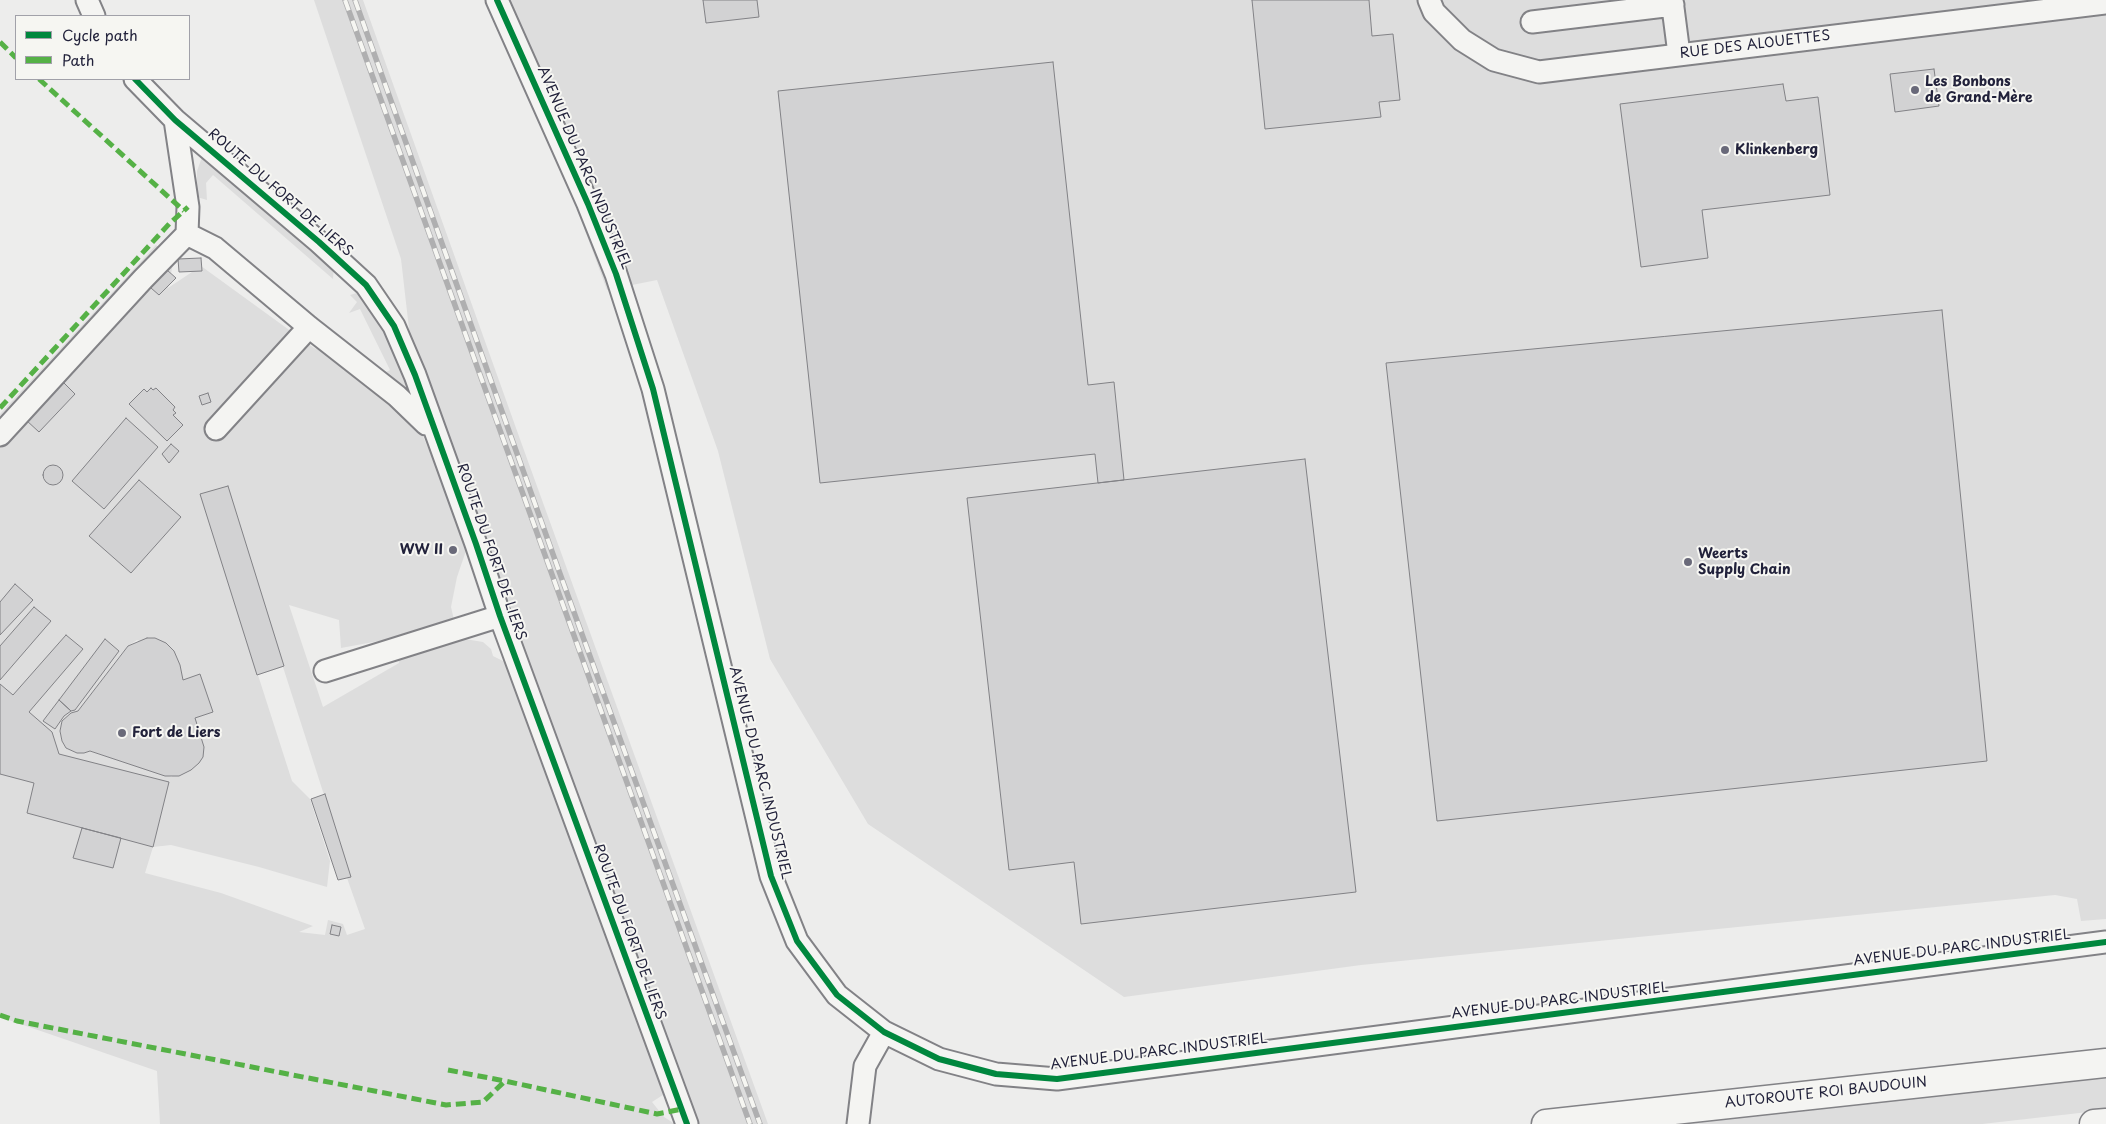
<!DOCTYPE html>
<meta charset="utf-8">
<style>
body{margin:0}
#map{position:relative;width:2106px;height:1124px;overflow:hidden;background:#ededec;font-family:"Playpen Sans",sans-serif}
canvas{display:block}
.legend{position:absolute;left:15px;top:15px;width:175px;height:65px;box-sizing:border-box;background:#f6f6f2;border:1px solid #a1a1a9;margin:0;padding:6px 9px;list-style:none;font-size:15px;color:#22223b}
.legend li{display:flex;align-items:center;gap:10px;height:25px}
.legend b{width:25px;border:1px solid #a1a1a9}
</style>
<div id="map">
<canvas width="2106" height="1124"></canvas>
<ul class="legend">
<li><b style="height:6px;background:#00873e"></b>Cycle path</li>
<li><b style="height:6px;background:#55b146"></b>Path</li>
</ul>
</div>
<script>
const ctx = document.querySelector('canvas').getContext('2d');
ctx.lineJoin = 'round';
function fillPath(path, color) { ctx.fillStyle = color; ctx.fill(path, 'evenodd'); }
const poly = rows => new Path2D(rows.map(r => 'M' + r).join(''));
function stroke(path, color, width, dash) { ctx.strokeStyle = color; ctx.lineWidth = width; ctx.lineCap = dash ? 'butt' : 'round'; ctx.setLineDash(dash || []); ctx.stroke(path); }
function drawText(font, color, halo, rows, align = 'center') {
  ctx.font = font + ' "Playpen Sans",sans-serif'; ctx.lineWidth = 4; ctx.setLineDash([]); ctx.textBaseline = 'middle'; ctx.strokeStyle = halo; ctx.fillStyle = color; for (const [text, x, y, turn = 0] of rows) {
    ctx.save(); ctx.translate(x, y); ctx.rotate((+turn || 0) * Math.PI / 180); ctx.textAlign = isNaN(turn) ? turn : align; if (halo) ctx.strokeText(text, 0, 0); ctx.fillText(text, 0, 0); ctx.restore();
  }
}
fillPath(poly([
 [314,0,363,0,521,442,768,1124,696,1124,411,346,401,259],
 [485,0,2106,0,2106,919,2081,921,2077,899,2055,895,1361,965,1124,997,868,824,770,659,718,451,657,280,607,290,566,179],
 [202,157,206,157,334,265,333,279,213,175,206,183,207,200,197,197,197,171],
 [156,245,174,259,168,288,201,266,314,348,333,355,418,425,447,491,467,548,457,577,451,607,454,620,465,639,483,642,491,649,493,656,507,663,666,1093,652,1102,664,1117,675,1124,160,1124,157,1071,0,1017,0,414],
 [289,605,339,620,341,648,411,635,397,654,399,663,323,707],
 [137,640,169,652,184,688,192,729,172,777,90,751,84,753,77,753,66,748,62,741,60,731,62,721,71,713,78,711,121,654,128,646],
 [283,667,324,795,347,878,365,929,347,935,343,924,328,920,325,935,299,932,313,926,221,893,145,873,153,847,171,845,259,867,327,887,330,861,310,799,292,781,258,675],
 [360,292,374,307,413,392,403,395,380,375,390,370,360,309,349,313,357,302,350,295],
 [2106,1077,2106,1110,1982,1124,1675,1124]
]), '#ddd');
const building = poly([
 [703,0,757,0,759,17,706,23,703,0],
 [1252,0,1369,0,1372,36,1393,34,1400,100,1379,102,1381,117,1265,129,1252,0],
 [1053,62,1088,385,1114,382,1124,480,1098,483,1095,454,820,483,778,91,1053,62],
 [1934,69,1939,106,1895,112,1890,74,1934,69],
 [1783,84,1786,101,1818,97,1830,195,1702,210,1708,258,1641,267,1620,104,1783,84],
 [201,258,202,271,179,272,178,259,201,258],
 [167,270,176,278,159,295,151,288,167,270],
 [1942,310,1987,761,1437,821,1386,363,1942,310],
 [62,381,75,394,39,432,26,420,62,381],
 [151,388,153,390,156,388,175,407,173,410,176,413,173,415,183,425,167,441,129,404,144,389,147,392,151,388],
 [208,393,211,402,202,405,199,396,208,393],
 [126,418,158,447,104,509,72,481,126,418],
 [171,444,179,451,169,463,162,454,171,444],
 [1305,459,1356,892,1081,924,1074,862,1009,870,967,498,1305,459],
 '43 475a10 10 0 1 1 20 0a10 10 0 1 1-20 0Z',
 [139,480,181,517,131,573,89,536,139,480],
 [228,486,284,666,257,675,200,494,228,486],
 [15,584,33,600,0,635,0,602,15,584],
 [34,607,51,621,0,680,0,646,34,607],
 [66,635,83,649,29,712,52,732,59,754,169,782,153,847,27,813,34,783,0,774,0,684,13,695,66,635],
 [147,638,155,638,166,643,174,651,180,665,183,680,200,674,213,712,195,718,204,747,203,757,199,763,191,770,179,776,165,776,90,751,84,753,77,753,66,748,62,741,60,731,62,721,71,713,78,711,128,646,147,638],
 [105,639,119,651,75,710,71,711,59,700,105,639],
 [59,700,71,711,64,716,55,729,43,721,59,700],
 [325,794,351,877,338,880,311,799,325,794],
 [82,828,121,838,113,868,73,858,82,828],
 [332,925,341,927,339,936,330,934,332,925]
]);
fillPath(building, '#d2d2d3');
stroke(building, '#828286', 1);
const minor = poly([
 [87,0,94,16],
 [497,0,588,204,616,274,653,389,771,876,797,941,837,995,884,1032,939,1059,996,1074,1057,1079,2106,942],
 [1429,0,1434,12,1462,40,1494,60,1539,72,2106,3],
 [1672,0,1679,54],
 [1532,22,1673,5],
 [135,79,175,120,319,242,366,285,394,326,415,375,476,544,500,616,687,1124],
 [175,120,188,207,187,234,215,248,309,327,397,396,426,424,432,423],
 [216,429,309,327],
 [0,435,143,279,187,234],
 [325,671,500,616],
 [858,1124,865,1066,884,1032]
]);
const highway = poly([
 [1546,1124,2106,1063],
 [2094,1124,2106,1123]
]);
stroke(minor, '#828286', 25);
stroke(highway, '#828286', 31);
stroke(minor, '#f4f4f2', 21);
stroke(highway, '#f4f4f2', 28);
const rail = poly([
 [345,0,750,1124],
 [355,0,559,571,760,1124]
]);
stroke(rail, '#afafb0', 5.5);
stroke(rail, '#f6f6f2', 4, [11]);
stroke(poly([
 [0,42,16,58],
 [39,79,184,211],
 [0,408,170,223,188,207],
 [0,1015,17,1021,446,1105,483,1102,505,1081,657,1114,682,1109],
 [448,1070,505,1081]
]), '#55b146', 5, [10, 5]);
stroke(poly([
 [497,0,588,204,616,274,653,389,771,876,797,941,837,995,884,1032,939,1059,996,1074,1057,1079,2106,942],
 [135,79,175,120,319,242,366,285,394,326,415,375,476,544,500,616,687,1124]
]), '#00873e', 6);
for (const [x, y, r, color] of [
 [1915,90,5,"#696979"],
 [1725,150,5,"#696979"],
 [453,550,5,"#696979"],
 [1688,562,5,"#696979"],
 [122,733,5,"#696979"]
]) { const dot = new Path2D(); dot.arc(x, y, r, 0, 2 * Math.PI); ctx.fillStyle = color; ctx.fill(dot); stroke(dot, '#f6f6f2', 2); }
drawText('14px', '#22223b', '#f6f6f2', [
 ["RUE DES ALOUETTES",1755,45,-7],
 ["AVENUE DU PARC INDUSTRIEL",584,168,67],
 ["ROUTE DU FORT DE LIERS",280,193,41],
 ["ROUTE DU FORT DE LIERS",491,552,71],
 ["AVENUE DU PARC INDUSTRIEL",760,773,76],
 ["ROUTE DU FORT DE LIERS",629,932,70],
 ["AVENUE DU PARC INDUSTRIEL",1962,948,-7],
 ["AVENUE DU PARC INDUSTRIEL",1560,1001,-7],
 ["AVENUE DU PARC INDUSTRIEL",1159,1052,-7],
 ["AUTOROUTE ROI BAUDOUIN",1826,1093,-6]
]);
drawText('bold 14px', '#22223b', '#f6f6f2', [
 ["Les Bonbons",1925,82],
 ["de Grand-Mère",1925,98],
 ["Klinkenberg",1735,150],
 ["WW II",443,550,"right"],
 ["Weerts",1698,554],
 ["Supply Chain",1698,570],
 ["Fort de Liers",132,733]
], 'left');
</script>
